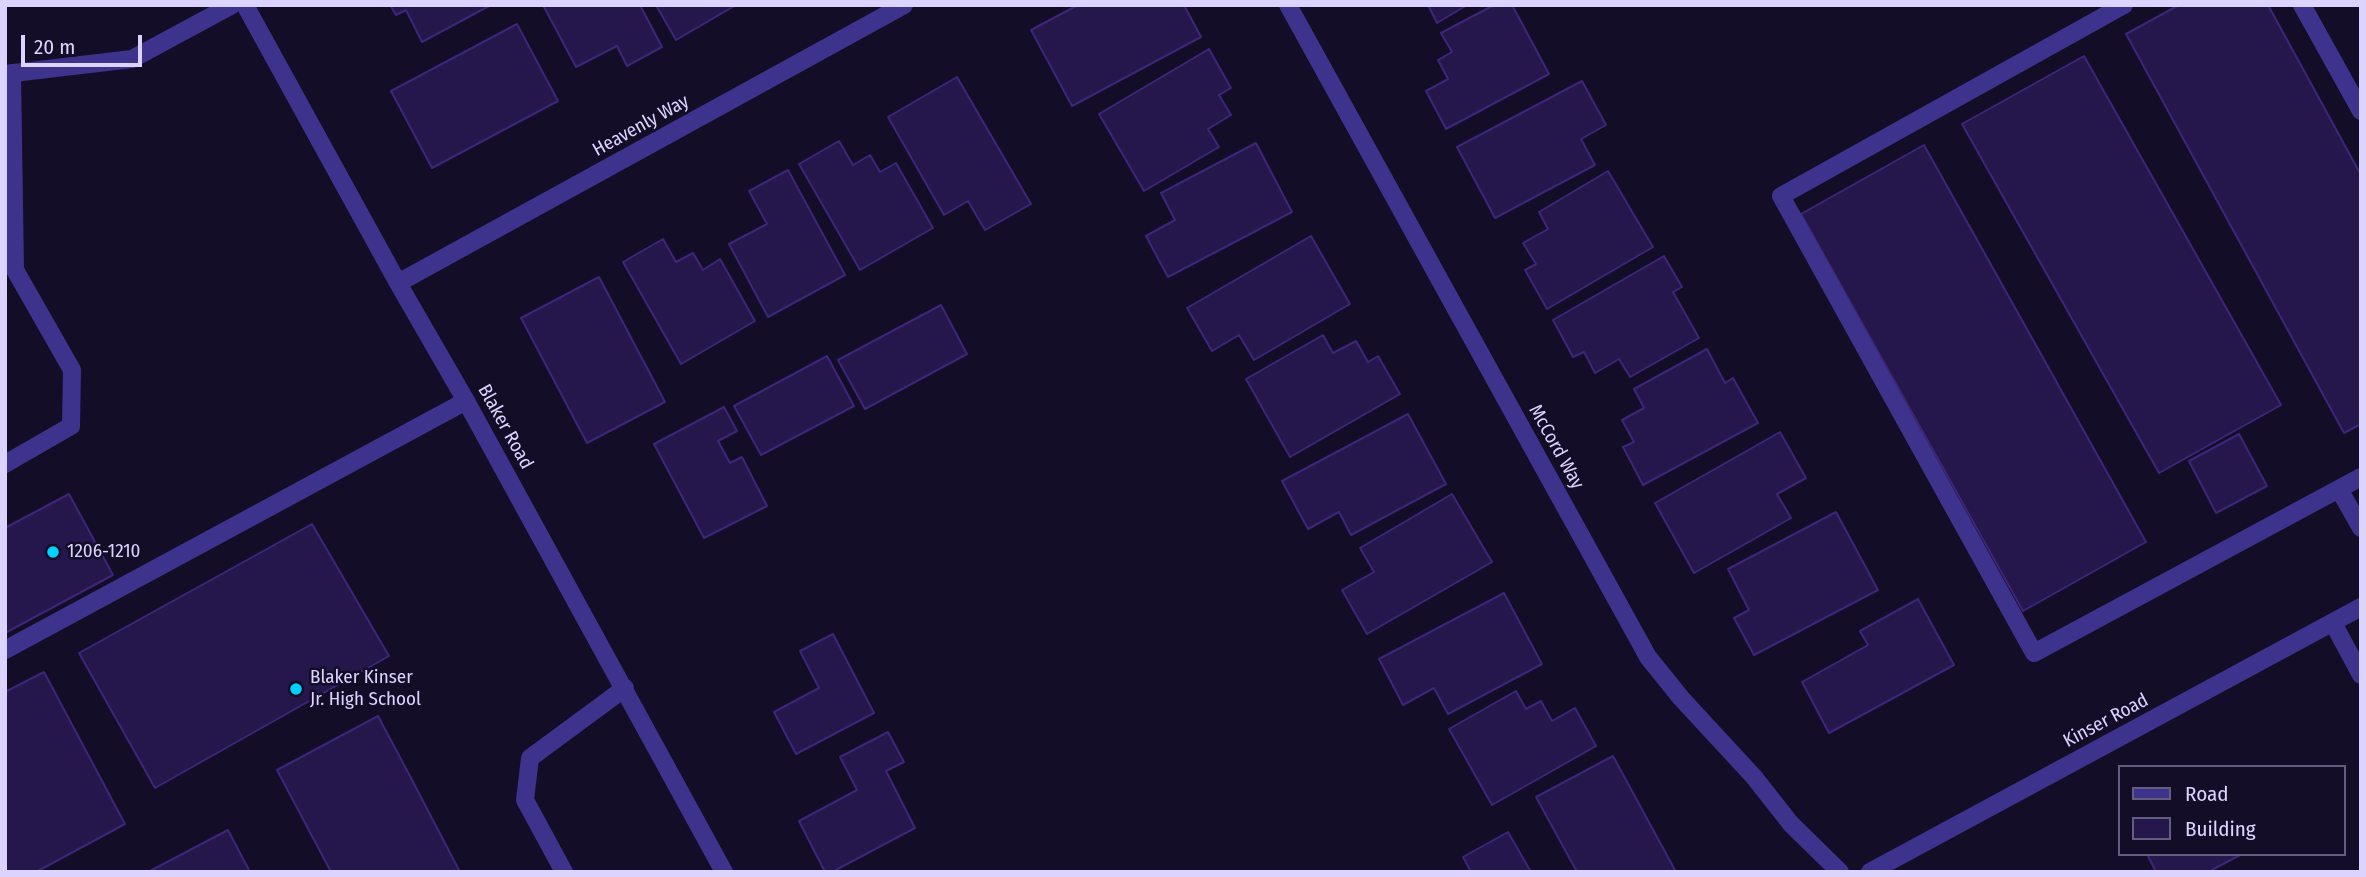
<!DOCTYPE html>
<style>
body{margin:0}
#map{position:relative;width:2366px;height:877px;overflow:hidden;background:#130d28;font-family:"Fira Sans Condensed",sans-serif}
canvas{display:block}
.frame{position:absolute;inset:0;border:7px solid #dcd4ff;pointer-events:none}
.legend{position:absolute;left:2118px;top:765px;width:228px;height:91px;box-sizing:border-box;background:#130d28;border:2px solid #635d7e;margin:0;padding:9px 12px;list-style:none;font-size:21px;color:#dcd4ff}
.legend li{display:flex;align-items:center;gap:14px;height:35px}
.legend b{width:35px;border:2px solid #635d7e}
.scale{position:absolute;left:21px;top:35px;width:121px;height:32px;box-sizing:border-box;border:4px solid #dcd4ff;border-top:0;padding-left:9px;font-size:21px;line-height:24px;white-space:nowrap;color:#dcd4ff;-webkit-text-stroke:5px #130d28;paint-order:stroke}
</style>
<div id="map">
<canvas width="2366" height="877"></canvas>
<div class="frame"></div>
<ul class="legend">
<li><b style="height:9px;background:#3d338c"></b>Road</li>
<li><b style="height:19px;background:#25174b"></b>Building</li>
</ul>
<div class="scale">20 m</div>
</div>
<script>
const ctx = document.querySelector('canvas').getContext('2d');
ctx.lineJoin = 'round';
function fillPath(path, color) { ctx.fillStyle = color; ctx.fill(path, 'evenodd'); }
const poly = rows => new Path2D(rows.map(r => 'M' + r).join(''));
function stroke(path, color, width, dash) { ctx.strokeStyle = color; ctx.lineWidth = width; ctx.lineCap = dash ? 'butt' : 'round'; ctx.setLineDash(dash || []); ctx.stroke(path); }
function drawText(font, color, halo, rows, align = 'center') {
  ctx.font = font + ' "Fira Sans Condensed",sans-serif'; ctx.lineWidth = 5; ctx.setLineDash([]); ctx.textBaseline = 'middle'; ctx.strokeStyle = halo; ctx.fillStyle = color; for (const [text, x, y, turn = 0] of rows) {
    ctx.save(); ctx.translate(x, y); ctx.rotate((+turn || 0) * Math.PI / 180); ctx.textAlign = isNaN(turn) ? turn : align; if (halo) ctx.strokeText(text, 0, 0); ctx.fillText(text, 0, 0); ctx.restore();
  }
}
const building = poly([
 [390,5,489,5,489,6,422,42,406,10,396,15,390,5],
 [543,5,640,5,662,47,627,66,617,46,576,67,543,5],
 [656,5,736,5,676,40,656,5],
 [1078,5,1184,5,1201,37,1072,106,1031,30,1078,5],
 [1428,5,1467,5,1437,23,1428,5],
 [1494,5,1512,5,1549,74,1446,129,1426,91,1448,79,1438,60,1452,52,1441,33,1494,5],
 [2179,5,2268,5,2361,175,2361,424,2344,433,2126,34,2179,5],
 [517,24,558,101,432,168,391,91,517,24],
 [1209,49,1231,88,1219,95,1231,115,1208,129,1219,147,1144,191,1099,114,1209,49],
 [2084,56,2281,405,2159,473,1962,124,2084,56],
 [957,77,1031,204,985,230,968,201,944,215,888,117,957,77],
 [1582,81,1606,125,1581,139,1595,165,1495,218,1457,147,1582,81],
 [839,141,853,165,870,155,880,172,896,163,933,228,860,270,799,164,839,141],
 [1256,143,1292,212,1168,277,1146,236,1175,220,1161,193,1256,143],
 [1924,145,2146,542,2023,611,1801,214,1924,145],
 [788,170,845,275,768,317,729,244,767,224,749,191,788,170],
 [1608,171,1653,247,1547,309,1525,270,1536,264,1523,243,1548,229,1539,212,1608,171],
 [1311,236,1350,304,1254,360,1239,335,1212,351,1187,308,1311,236],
 [663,239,676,262,693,253,703,270,720,259,755,321,681,364,623,262,663,239],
 [1664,256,1682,287,1673,292,1699,338,1630,377,1619,359,1595,373,1584,352,1573,357,1553,320,1664,256],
 [599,277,665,402,587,443,521,318,599,277],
 [941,305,967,354,865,409,838,360,941,305],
 [1323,335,1333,353,1356,341,1368,362,1378,356,1400,394,1290,457,1246,379,1323,335],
 [1707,349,1725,383,1733,378,1758,423,1643,485,1623,447,1634,442,1622,420,1644,408,1634,389,1707,349],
 [827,356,854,406,761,455,734,406,827,356],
 [724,407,737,431,718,441,730,463,742,457,767,506,704,538,654,444,724,407],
 [1408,414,1446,484,1351,535,1339,512,1308,529,1282,481,1408,414],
 [1780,432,1806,478,1777,494,1791,518,1694,573,1655,503,1780,432],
 [2239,434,2267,486,2216,513,2189,461,2239,434],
 [69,494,113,575,5,633,5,528,69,494],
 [1452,494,1492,562,1367,634,1342,590,1374,572,1360,548,1452,494],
 [1836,512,1878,590,1754,655,1734,618,1749,610,1728,569,1836,512],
 [312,524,389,656,155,788,79,653,312,524],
 [1504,593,1542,664,1448,714,1434,688,1403,705,1379,659,1504,593],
 [1918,599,1954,665,1829,733,1802,682,1868,645,1860,631,1918,599],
 [833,634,874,713,796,754,774,712,819,688,800,651,833,634],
 [44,672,125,824,36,872,5,872,5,692,44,672],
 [1516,691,1526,709,1541,701,1552,721,1575,708,1596,746,1492,805,1449,729,1516,691],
 [378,716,411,778,460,872,331,872,277,770,378,716],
 [888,732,904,762,886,771,915,828,832,872,825,872,799,821,857,790,840,757,888,732],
 [1613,756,1676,872,1577,872,1536,797,1613,756],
 [228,830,250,872,148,872,228,830],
 [1508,832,1531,872,1471,872,1463,857,1508,832],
 [2147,854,2242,854,2208,872,2156,872,2147,854]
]);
fillPath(building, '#25174b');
stroke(building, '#3d2679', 2);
stroke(poly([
 [2124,5,1781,196,2034,653,2361,477],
 [2302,5,2361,111],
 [5,74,132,59,232,5],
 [5,464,71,426,72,370,15,270,12,73],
 [2339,489,2361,528],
 [5,650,466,401]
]), '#3d338c', 18);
stroke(poly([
 [245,5,398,283,466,401,724,872],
 [1288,5,1648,657,1681,698,1754,777,1791,824,1840,872],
 [398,283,904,5],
 [2333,623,2361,675],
 [564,872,525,800,530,758,625,688],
 [1870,872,2361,607]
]), '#3d338c', 18);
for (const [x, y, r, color] of [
 [53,552,7,"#00d2ff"],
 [296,689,7,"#00d2ff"]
]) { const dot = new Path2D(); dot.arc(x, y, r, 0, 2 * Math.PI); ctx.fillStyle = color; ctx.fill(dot); stroke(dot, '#130d28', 2.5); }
drawText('19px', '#dcd4ff', '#130d28', [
 ["Heavenly Way",641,126,-29],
 ["Blaker Road",505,427,61],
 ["McCord Way",1556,447,61],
 ["Kinser Road",2106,721,-28]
]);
drawText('19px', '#dcd4ff', '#130d28', [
 ["1206-1210",67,552],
 ["Blaker Kinser",310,678],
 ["Jr. High School",310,700]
], 'left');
</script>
